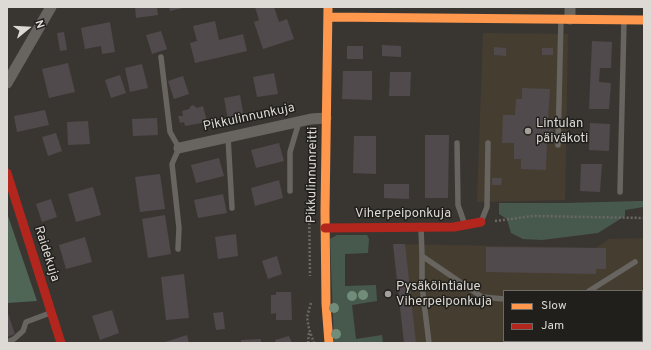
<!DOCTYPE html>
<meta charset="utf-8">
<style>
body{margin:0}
#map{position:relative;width:651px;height:350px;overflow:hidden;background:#393632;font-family:Overpass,sans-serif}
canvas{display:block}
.frame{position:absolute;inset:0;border:8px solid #dddad5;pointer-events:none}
.legend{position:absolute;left:503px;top:290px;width:140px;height:52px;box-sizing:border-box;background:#211f1b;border:1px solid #6c6a65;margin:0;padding:5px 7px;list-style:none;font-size:12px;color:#dddad5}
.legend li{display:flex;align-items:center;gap:8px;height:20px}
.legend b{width:20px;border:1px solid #6c6a65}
.north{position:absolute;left:8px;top:8px;width:40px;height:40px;-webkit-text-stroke:3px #211f1b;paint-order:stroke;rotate:72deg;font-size:11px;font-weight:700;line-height:16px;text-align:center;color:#dddad5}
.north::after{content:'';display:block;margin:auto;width:14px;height:18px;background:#dddad5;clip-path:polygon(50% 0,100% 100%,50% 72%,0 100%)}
</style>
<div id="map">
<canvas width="651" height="350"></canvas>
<div class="frame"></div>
<ul class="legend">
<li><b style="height:5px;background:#ff974d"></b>Slow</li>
<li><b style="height:5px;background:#b3261e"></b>Jam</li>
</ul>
<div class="north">N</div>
</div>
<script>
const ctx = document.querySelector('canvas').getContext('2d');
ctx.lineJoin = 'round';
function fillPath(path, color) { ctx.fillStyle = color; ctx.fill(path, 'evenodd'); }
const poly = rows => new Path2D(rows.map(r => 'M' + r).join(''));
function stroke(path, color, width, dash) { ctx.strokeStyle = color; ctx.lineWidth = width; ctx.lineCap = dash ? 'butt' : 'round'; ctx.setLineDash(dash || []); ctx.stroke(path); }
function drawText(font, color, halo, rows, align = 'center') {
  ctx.font = font + ' Overpass,sans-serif'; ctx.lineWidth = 3; ctx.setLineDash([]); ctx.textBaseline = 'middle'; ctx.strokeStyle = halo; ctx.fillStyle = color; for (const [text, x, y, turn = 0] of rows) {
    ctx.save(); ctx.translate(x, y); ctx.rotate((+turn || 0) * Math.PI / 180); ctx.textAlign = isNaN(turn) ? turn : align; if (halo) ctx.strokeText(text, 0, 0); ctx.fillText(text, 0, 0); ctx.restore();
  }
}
fillPath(poly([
 [483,33,568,34,565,200,477,202],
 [644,238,644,302,642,303,642,291,504,291,504,341,589,341,586,343,404,343,393,244,596,248,609,239]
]), '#463d31');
fillPath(poly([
 [639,201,644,201,644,207,625,210,625,216,598,233,542,240,523,239,511,233,507,219,499,214,499,203,565,203],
 [337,235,367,235,369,239,368,253,345,254,345,286,376,285,377,301,352,305,356,339,382,335,383,343,334,343,330,239]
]), '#47594d');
fillPath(poly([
 [7,213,37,301,7,303]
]), '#4f6656');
fillPath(poly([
 [135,7,157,7,158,15,136,18],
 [169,7,183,7,183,8,170,11],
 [255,7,274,7,279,22,287,19,294,39,263,49,254,22,259,20],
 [215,21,219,40,243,34,247,51,195,63,190,43,197,41,193,26],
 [110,22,115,52,102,54,101,46,85,49,81,28],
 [161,31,167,49,152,54,146,35],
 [64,32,67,50,60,51,57,33],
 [592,41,612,42,611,68,600,68,599,82,611,83,609,109,589,109],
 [382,45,401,46,401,57,382,56],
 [347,46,363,46,363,59,347,59],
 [494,47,506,48,506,56,494,55],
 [542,48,553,48,553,55,542,55],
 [68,63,75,92,49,98,42,69],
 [142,64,148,88,130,92,125,68],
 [343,71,372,71,372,100,342,99],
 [390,72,411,72,410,96,389,96],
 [274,73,278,94,257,97,253,77],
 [120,75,126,93,111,98,105,80],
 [183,76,189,94,174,99,168,81],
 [522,88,550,89,548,120,553,121,553,141,547,140,546,170,521,169,521,159,514,159,514,143,502,143,503,115,515,115,516,99,522,99],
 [240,95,244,118,228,120,224,98],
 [193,105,197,108,203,106,207,122,185,126,184,122,180,123,178,116,183,116,182,111,189,109,191,106],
 [45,110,49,125,17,132,14,116],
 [157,118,158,135,133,136,132,119],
 [88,121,90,144,68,145,67,122],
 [590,123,610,124,609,151,589,150],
 [56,133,62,151,48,156,42,137],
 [425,135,449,135,448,198,425,198],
 [354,136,376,136,376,174,353,173],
 [279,143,284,161,256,168,251,150],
 [219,158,224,176,196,183,191,165],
 [581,164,602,164,600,192,580,191],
 [160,174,165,209,140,212,135,177],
 [492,178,502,178,501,185,492,185],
 [279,180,283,198,255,206,251,188],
 [384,184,409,184,409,199,384,198],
 [93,187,101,215,76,222,68,194],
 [223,194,227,213,198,218,194,200],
 [51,199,57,217,42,222,36,204],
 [165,215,171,254,148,258,142,219],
 [236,234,238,256,218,259,215,237],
 [85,237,92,262,66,269,59,245],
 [393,244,405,244,416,343,404,343],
 [486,247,606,248,606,269,596,269,596,274,486,272],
 [277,256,282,274,268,279,262,261],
 [184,274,189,318,166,320,161,277],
 [276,292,291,292,292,320,276,320,276,313,271,314,271,295,276,295],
 [112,310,119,333,100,340,92,316],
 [7,311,15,334,7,337],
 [223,312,225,329,216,330,213,313],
 [187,335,189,343,162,343],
 [289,336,292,343,276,343,275,340],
 [261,339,261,343,241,343,241,340]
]), '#504a4c');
stroke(poly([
 [309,203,310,276],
 [495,221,533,216,644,218],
 [311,303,307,317,309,329,314,343],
 [642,319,644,318],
 [308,343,309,332],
 [610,343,613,341]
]), '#6a6764', 2.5, [2, 2]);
stroke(poly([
 [161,57,170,132,179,148,172,164,179,228,178,249],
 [228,137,232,208],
 [457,143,458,205,465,225],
 [558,145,561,19],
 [290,191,290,152,299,122],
 [620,192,624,20],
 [481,222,487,207,488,143],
 [421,227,422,256,482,297,504,299],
 [422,256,422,286,429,343],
 [589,291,635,262],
 [7,342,14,339,23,331,26,322,50,313],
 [510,343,513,341]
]), '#686561', 5.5);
stroke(poly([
 [570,19,570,7],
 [7,83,51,7],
 [179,148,311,119,326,118]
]), '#686561', 11);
stroke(poly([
 [328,7,325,211,326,304,329,343],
 [328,17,644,20],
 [640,343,644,339]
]), '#ff974d', 9);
stroke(poly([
 [7,173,61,343],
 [325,228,454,227,481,222]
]), '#b3261e', 9);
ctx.fillStyle = '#718c78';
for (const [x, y] of [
 [363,295],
 [352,296],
 [334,308],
 [336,334]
]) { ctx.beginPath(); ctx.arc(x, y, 5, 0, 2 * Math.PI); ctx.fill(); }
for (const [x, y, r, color] of [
 [528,131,4,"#a4a19c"],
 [388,294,4,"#a4a19c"]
]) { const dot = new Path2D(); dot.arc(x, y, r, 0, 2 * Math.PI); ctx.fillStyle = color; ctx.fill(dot); stroke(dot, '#211f1b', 1.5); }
drawText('13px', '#dddad5', '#211f1b', [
 ["Pikkulinnunkuja",249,118,-12],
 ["Pikkulinnunreitti",313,175,-89],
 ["Viherpeiponkuja",403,214],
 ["Raidekuja",46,254,72]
]);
drawText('13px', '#dddad5', '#211f1b', [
 ["Lintulan",536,124],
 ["päiväkoti",536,139],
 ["Pysäköintialue",396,287],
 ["Viherpeiponkuja",396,302]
], 'left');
</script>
